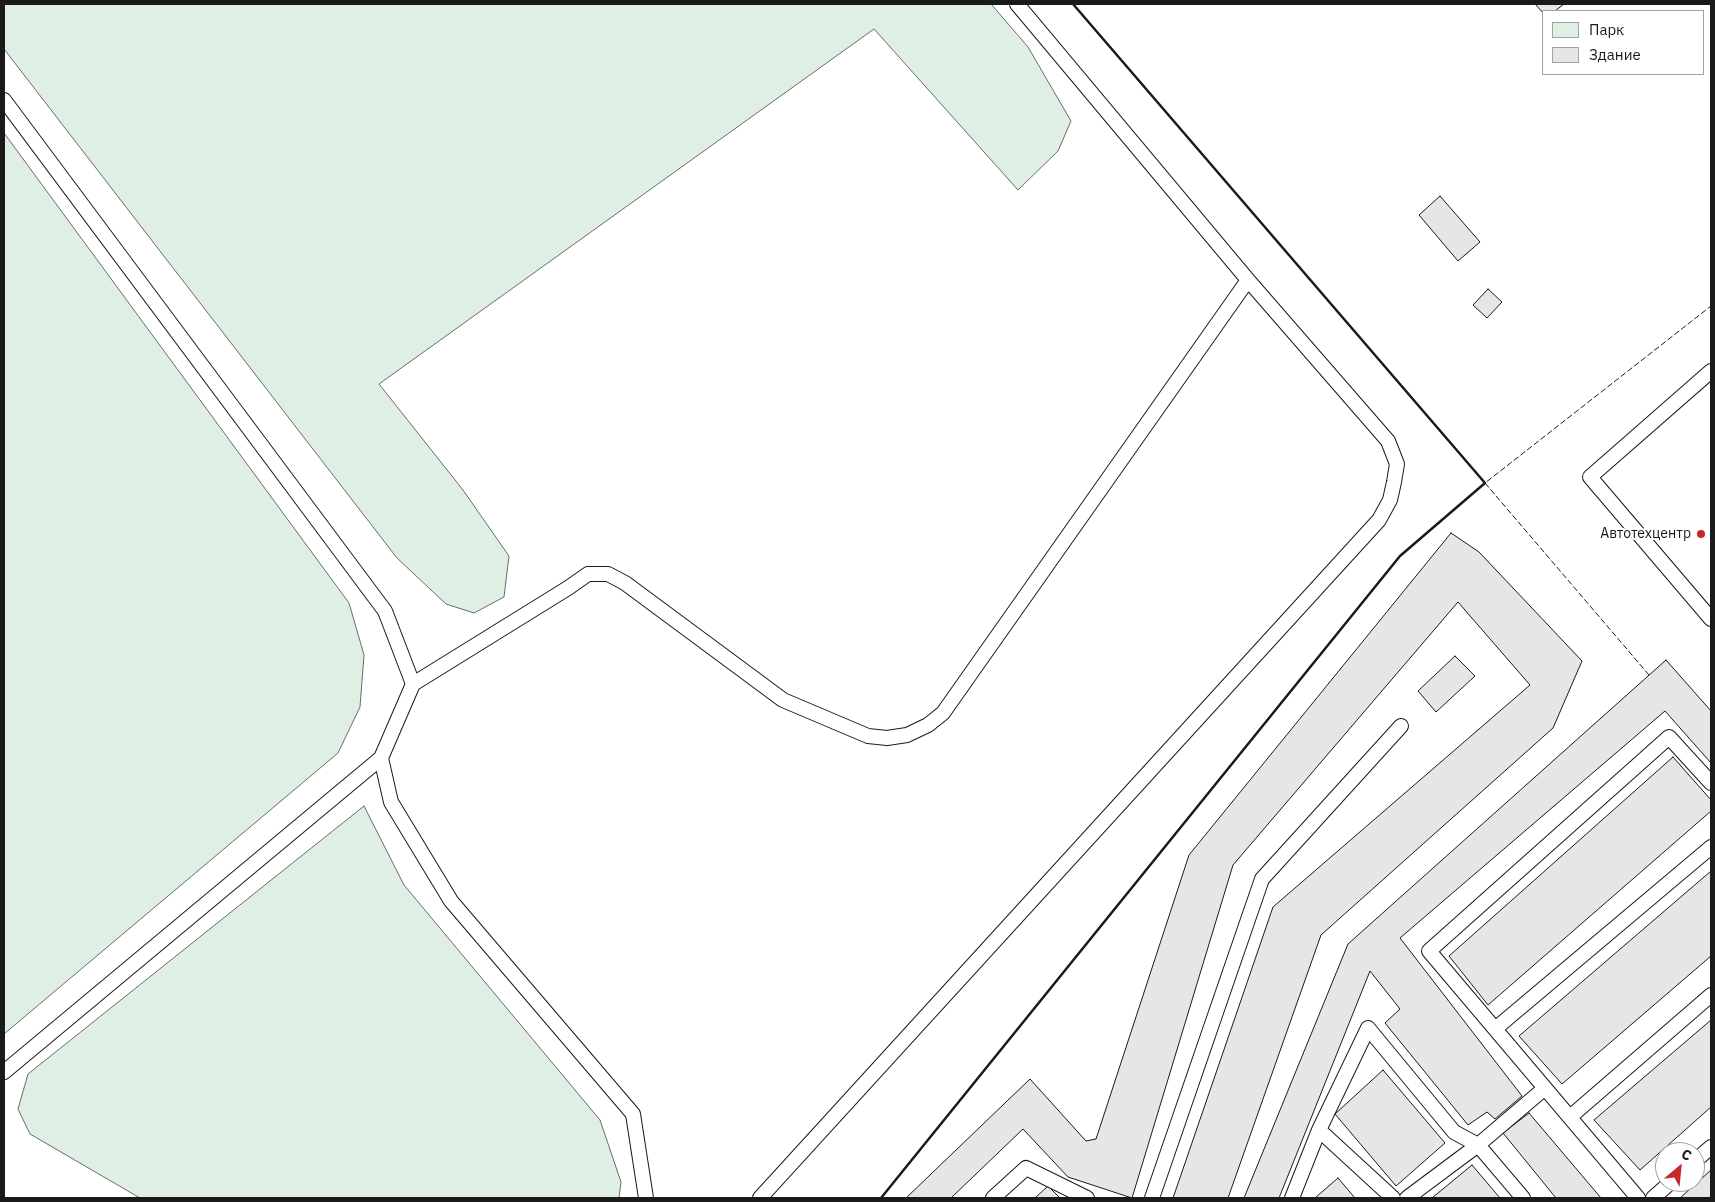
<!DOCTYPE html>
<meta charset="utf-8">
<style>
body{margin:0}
#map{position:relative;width:1715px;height:1202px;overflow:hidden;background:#fff;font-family:"IBM Plex Sans",sans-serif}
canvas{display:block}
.frame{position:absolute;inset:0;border:5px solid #1a1a1a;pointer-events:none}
.legend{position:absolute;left:1542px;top:10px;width:162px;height:65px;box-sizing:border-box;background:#fff;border:1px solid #a3a3a3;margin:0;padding:6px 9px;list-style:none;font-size:15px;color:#1a1a1a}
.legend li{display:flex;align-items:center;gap:10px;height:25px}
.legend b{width:25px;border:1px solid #a3a3a3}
.north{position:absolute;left:1655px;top:1142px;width:50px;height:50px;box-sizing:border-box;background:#fff;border:1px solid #a3a3a3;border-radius:50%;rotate:28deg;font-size:14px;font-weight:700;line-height:20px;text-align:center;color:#1a1a1a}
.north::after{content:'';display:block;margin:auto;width:18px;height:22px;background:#c62828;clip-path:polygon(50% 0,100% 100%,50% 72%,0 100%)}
</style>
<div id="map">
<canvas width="1715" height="1202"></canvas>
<div class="frame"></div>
<ul class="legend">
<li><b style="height:14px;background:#e0efe3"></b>Парк</li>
<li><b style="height:14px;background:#e6e6e6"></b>Здание</li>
</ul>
<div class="north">С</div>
</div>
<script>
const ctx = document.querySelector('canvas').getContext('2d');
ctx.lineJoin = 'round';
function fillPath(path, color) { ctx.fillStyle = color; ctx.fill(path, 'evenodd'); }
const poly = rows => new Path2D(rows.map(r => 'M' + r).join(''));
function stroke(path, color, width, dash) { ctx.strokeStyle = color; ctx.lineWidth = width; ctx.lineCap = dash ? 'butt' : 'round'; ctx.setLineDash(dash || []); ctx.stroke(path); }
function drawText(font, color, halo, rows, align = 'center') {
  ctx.font = font + ' "IBM Plex Sans",sans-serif'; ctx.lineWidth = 4; ctx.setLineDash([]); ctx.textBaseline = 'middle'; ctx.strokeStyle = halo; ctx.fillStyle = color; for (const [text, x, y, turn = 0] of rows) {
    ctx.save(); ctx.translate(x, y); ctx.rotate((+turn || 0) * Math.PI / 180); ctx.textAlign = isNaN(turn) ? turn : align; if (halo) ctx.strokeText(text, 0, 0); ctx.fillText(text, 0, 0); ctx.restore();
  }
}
const green = poly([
 [4,4,991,4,1028,47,1071,121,1058,151,1018,190,874,29,379,384,463,490,509,556,504,597,474,613,446,604,397,558,4,49,4,4],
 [4,133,349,603,364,655,360,707,338,753,4,1034,4,133],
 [364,806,404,885,600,1120,621,1182,619,1198,140,1198,30,1134,18,1109,28,1074,364,806]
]);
fillPath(green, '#e0efe3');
stroke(green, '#6a6a6a', 1);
const building = poly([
 [1535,4,1564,4,1555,11,1544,11,1544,14,1535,4],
 [1440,196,1480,242,1458,261,1419,215,1440,196],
 [1488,289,1502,302,1487,318,1473,305,1488,289],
 [1451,533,1479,552,1582,661,1553,728,1321,935,1228,1198,1173,1198,1273,907,1530,685,1458,602,1233,865,1132,1198,1068,1177,1023,1129,951,1198,906,1198,1030,1079,1086,1141,1096,1139,1189,855,1451,533],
 [1455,656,1475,676,1436,712,1418,691,1455,656],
 [1666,660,1711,711,1711,763,1665,711,1400,938,1522,1096,1495,1119,1487,1112,1468,1125,1385,1023,1400,1009,1370,971,1279,1198,1244,1198,1348,944,1666,660],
 [1673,757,1711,800,1711,811,1488,1005,1449,956,1673,757],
 [1711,871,1711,956,1562,1084,1519,1036,1711,871],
 [1711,1020,1711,1107,1640,1170,1594,1120,1711,1020],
 [1383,1070,1445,1143,1396,1186,1335,1114,1383,1070],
 [1529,1113,1601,1198,1556,1198,1503,1133,1529,1113],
 [1472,1165,1500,1198,1432,1198,1472,1165],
 [1711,1170,1711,1198,1680,1198,1711,1170],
 [1338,1178,1355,1198,1315,1198,1338,1178],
 [1048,1186,1060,1198,1035,1198,1048,1186]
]);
fillPath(building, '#e6e6e6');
stroke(building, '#1a1a1a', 1);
const lane = poly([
 [4,100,385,611,413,684,381,758,4,1072],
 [1711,371,1590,477,1711,619],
 [413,684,568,588,588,574,608,574,625,583,783,700,868,736,887,738,907,735,928,725,943,713,1248,280],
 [381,758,391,802,451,901,633,1114,646,1198],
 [1495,1029,1711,847],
 [1570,1117,1711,995],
 [1319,1130,1393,1198],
 [1695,1161,1711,1147],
 [760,1198,1379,520,1390,500,1394,482,1397,464,1388,441,1248,280,1017,4],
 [993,1198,1026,1168,1087,1198],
 [1152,1198,1262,879,1401,726],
 [1292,1198,1319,1130,1368,1028,1454,1132,1478,1145,1523,1198],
 [1407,1198,1478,1145,1545,1088],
 [1638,1198,1429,951,1669,737,1711,783],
 [1653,1198,1671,1182]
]);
stroke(lane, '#1a1a1a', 16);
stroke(lane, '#fff', 14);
stroke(poly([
 [1649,675,1485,483,1711,306]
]), '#1a1a1a', 1, [6, 2.5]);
stroke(poly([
 [881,1198,1400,556,1485,483,1073,4]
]), '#1a1a1a', 2.5);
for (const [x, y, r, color] of [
 [1701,534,5,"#c62828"]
]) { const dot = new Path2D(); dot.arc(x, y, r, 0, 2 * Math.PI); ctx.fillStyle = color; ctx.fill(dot); stroke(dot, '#fff', 2); }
drawText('14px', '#1a1a1a', '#fff', [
 ["Автотехцентр",1691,534]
], 'right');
</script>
